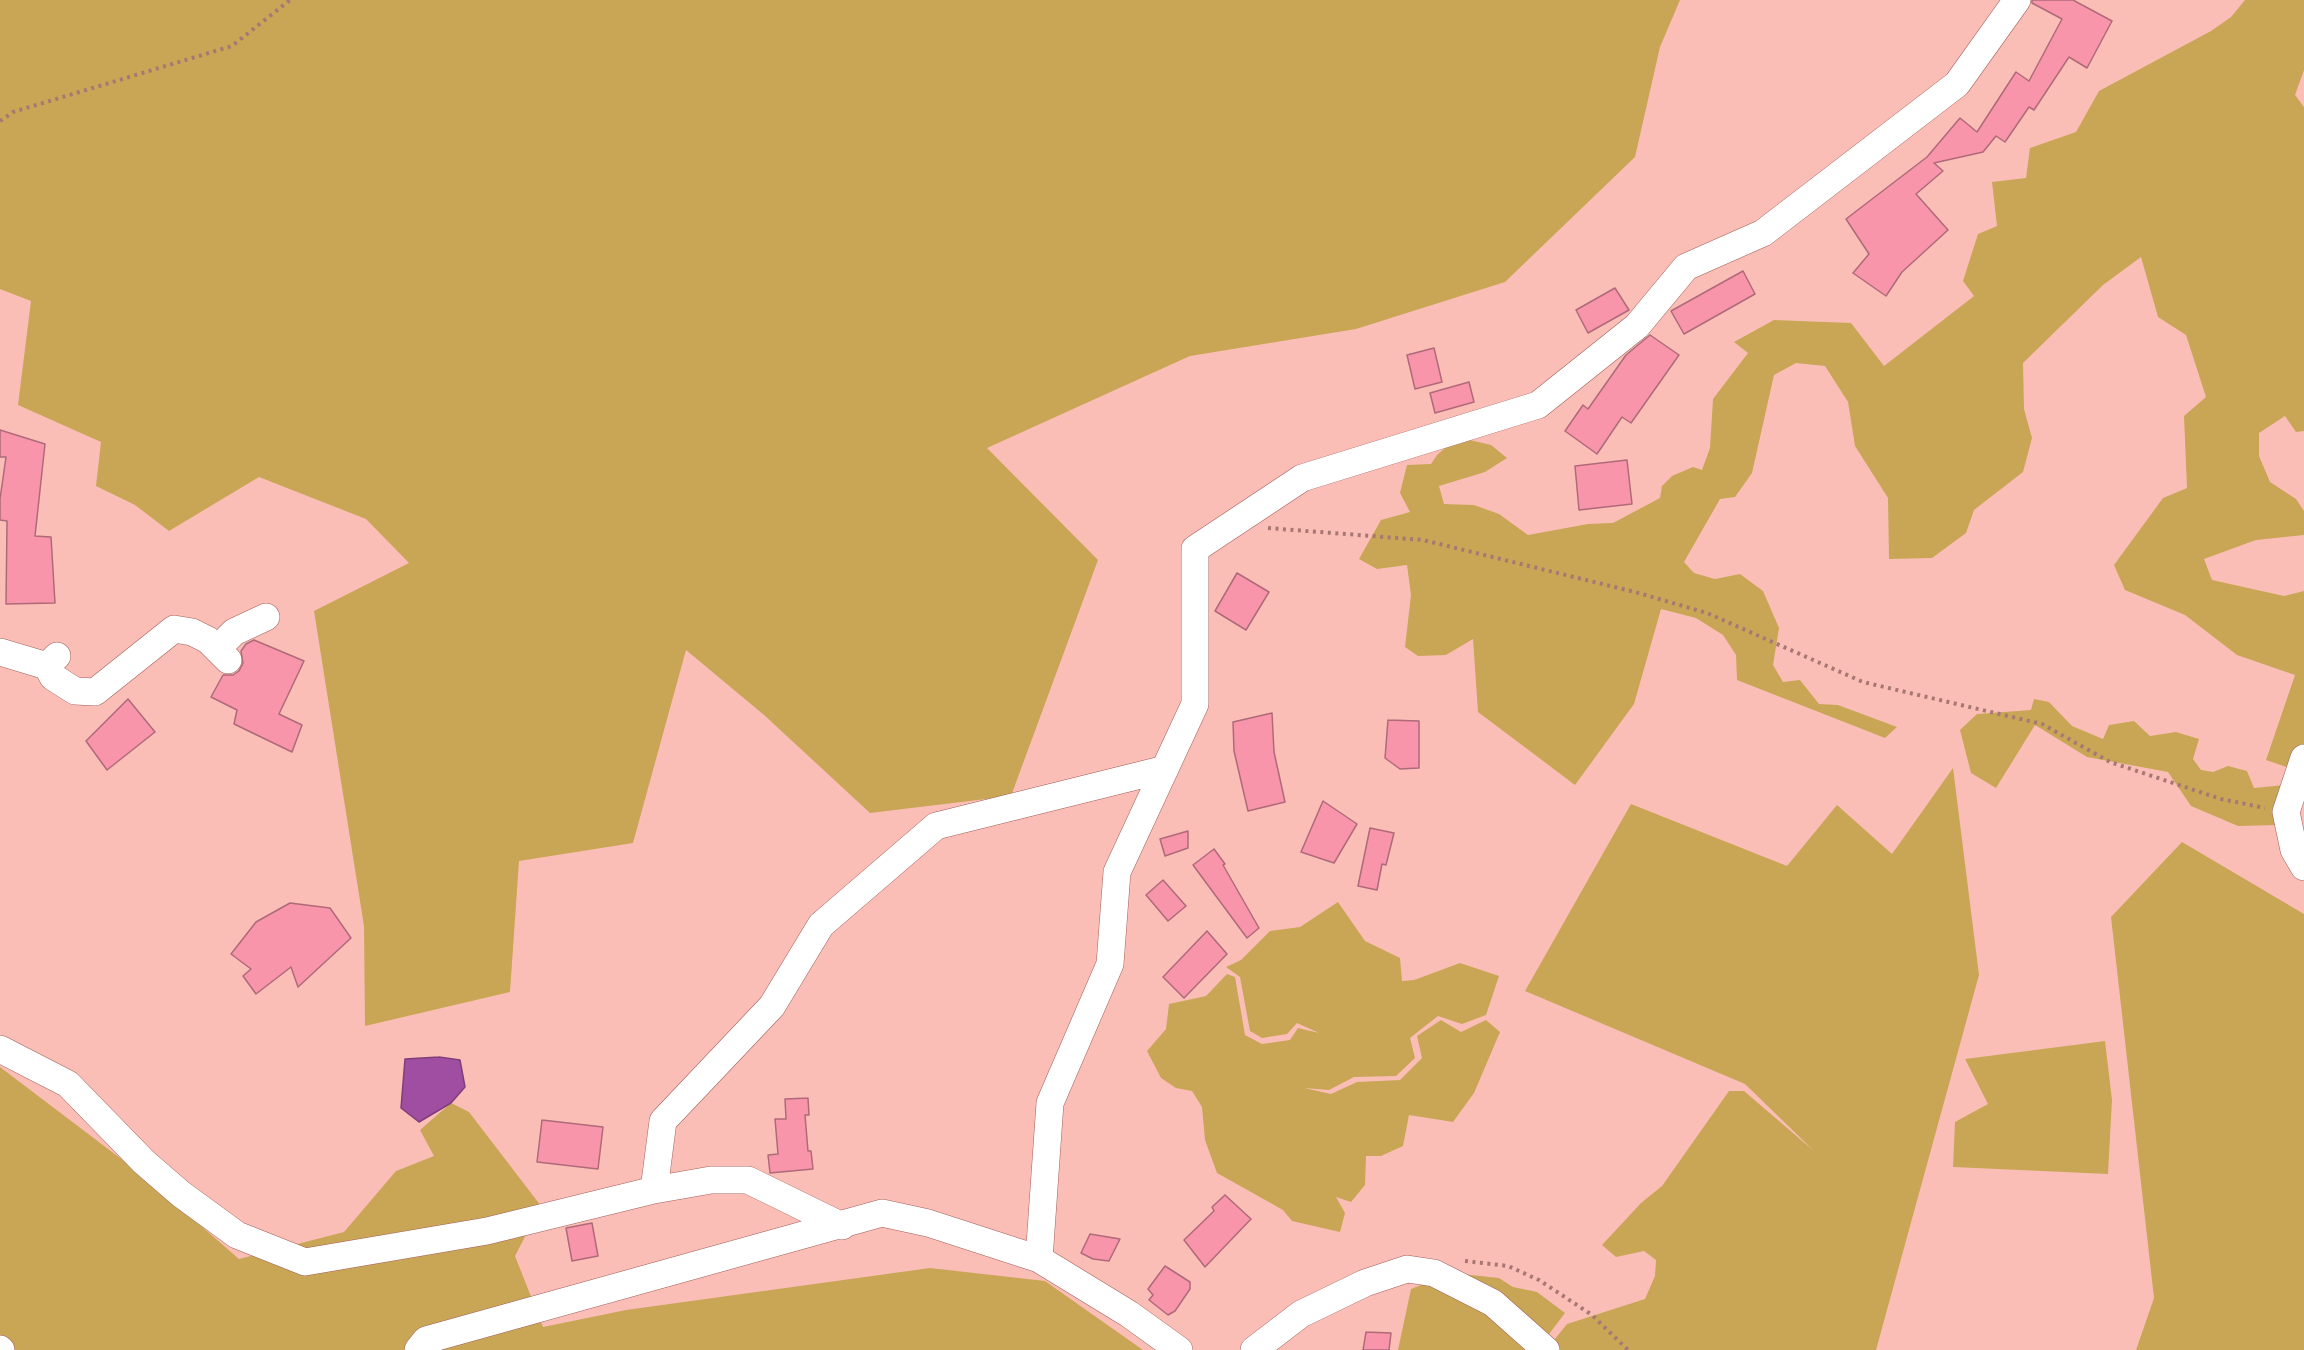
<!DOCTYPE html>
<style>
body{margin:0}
canvas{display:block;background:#fbbeb7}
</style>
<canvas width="2304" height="1350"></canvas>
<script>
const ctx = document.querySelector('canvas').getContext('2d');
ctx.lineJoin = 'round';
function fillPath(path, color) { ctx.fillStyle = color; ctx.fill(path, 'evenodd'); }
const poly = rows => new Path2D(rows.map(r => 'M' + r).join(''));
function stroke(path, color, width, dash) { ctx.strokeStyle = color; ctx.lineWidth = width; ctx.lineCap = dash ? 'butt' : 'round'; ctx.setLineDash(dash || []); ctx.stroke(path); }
fillPath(poly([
 [0,0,1680,0,1660,47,1635,157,1505,282,1356,329,1190,356,987,448,1098,560,1011,796,870,813,764,715,686,650,633,843,519,861,510,992,365,1026,364,926,314,611,409,563,366,519,259,477,169,531,135,505,96,486,101,442,18,405,31,301,0,289],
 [2245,0,2304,0,2304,70,2295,95,2304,107,2304,431,2296,432,2285,416,2259,433,2259,456,2270,482,2296,499,2304,511,2304,535,2256,540,2204,559,2212,580,2284,596,2304,591,2304,773,2266,760,2295,675,2237,655,2185,615,2125,590,2114,565,2163,498,2187,488,2184,416,2206,397,2186,335,2158,317,2141,257,2103,285,2023,363,2024,409,2032,438,2023,472,1974,510,1966,533,1932,558,1889,559,1888,498,1855,446,1848,402,1825,366,1796,363,1774,375,1752,473,1735,497,1720,499,1684,562,1694,573,1715,579,1740,574,1763,591,1779,628,1773,665,1783,682,1800,680,1819,704,1838,705,1897,727,1885,738,1737,680,1736,655,1723,635,1696,618,1661,609,1634,704,1575,785,1478,712,1473,639,1446,655,1418,656,1405,647,1411,595,1407,565,1377,569,1359,559,1381,520,1410,512,1400,493,1407,465,1431,464,1437,455,1451,443,1470,440,1491,445,1507,458,1485,472,1439,486,1444,504,1474,505,1499,514,1528,535,1588,524,1613,523,1660,498,1662,486,1672,476,1693,467,1702,470,1710,448,1713,399,1748,353,1734,342,1774,320,1851,323,1884,366,1974,296,1963,281,1978,234,1997,226,1992,182,2026,178,2030,148,2076,132,2099,91,2211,31,2231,17],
 [2034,699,2049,702,2072,726,2103,739,2109,725,2134,721,2150,736,2176,732,2199,739,2193,759,2201,770,2213,772,2228,766,2247,771,2254,788,2284,785,2278,825,2238,826,2191,806,2168,772,2087,757,2035,725,1996,788,1971,773,1960,730,1977,714,2031,710],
 [1953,768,1979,975,1876,1350,1546,1350,1567,1324,1645,1299,1655,1276,1656,1260,1644,1251,1616,1257,1602,1245,1641,1203,1662,1186,1729,1091,1744,1091,1814,1151,1745,1084,1525,991,1631,804,1787,866,1837,805,1892,854],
 [2182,842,2304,914,2304,1350,2136,1350,2154,1298,2111,917],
 [1338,902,1365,941,1400,958,1402,981,1414,980,1460,963,1499,976,1486,1015,1462,1024,1438,1016,1410,1038,1415,1058,1396,1076,1354,1077,1329,1090,1304,1088,1331,1094,1357,1082,1400,1080,1422,1058,1417,1036,1441,1020,1461,1032,1486,1020,1500,1032,1474,1093,1453,1122,1409,1115,1403,1146,1381,1156,1366,1156,1365,1185,1351,1202,1336,1197,1345,1213,1340,1232,1292,1221,1283,1210,1217,1173,1205,1140,1202,1107,1192,1091,1176,1088,1161,1078,1147,1051,1166,1029,1169,1004,1206,996,1227,974,1235,977,1245,1035,1262,1044,1290,1040,1298,1028,1319,1033,1297,1023,1287,1034,1262,1038,1250,1031,1240,977,1226,967,1241,960,1270,931,1300,927],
 [2105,1041,2112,1100,2108,1174,1953,1167,1955,1122,1988,1104,1965,1059],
 [0,1067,145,1177,239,1259,344,1232,396,1171,434,1156,420,1130,451,1103,469,1112,541,1206,515,1256,543,1327,626,1310,930,1268,1045,1281,1143,1350,0,1350],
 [1452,1273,1499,1278,1513,1287,1537,1292,1565,1313,1537,1350,1398,1350,1411,1289]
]), '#c9a655');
const water = poly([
 [439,1057,460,1060,465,1087,451,1103,419,1122,401,1108,405,1059,439,1057]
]);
fillPath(water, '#9f4ea2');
stroke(water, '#803f79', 1.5);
const building = poly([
 [2032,0,2073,0,2112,21,2087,68,2069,57,2034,110,2029,107,2005,142,1996,136,1983,152,1934,163,1943,171,1916,194,1948,230,1902,272,1886,296,1853,273,1869,254,1846,219,1927,157,1960,118,1977,132,2016,72,2029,81,2062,19,2032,3,2032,0],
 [1743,271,1755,294,1684,334,1671,311,1743,271],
 [1615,288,1629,310,1588,333,1576,310,1615,288],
 [1650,335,1679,355,1631,423,1622,417,1597,454,1565,431,1583,405,1588,409,1626,355,1650,335],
 [1434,348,1442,382,1415,389,1407,355,1434,348],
 [1469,382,1474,402,1435,413,1430,393,1469,382],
 [0,430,45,444,35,536,51,537,55,603,6,604,7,521,0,520,0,499,6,457,0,457,0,430],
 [1627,460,1632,504,1579,510,1575,466,1627,460],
 [1237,573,1269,592,1246,630,1215,611,1237,573],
 [254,640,304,661,279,714,302,725,292,752,234,724,237,710,211,697,223,675,233,675,239,671,243,663,241,651,246,644,254,640],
 [128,699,155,732,107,770,86,741,128,699],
 [1272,713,1274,752,1285,802,1248,811,1234,751,1233,722,1272,713],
 [1388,720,1419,721,1419,768,1400,769,1385,758,1388,720],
 [1323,801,1357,824,1334,863,1301,852,1323,801],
 [1370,828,1394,833,1386,865,1382,864,1377,890,1358,886,1370,828],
 [1188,831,1188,848,1165,856,1160,839,1188,831],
 [1214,849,1225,864,1223,865,1259,928,1247,938,1193,865,1214,849],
 [1163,880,1186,906,1168,921,1146,895,1163,880],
 [290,903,330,908,351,938,298,987,291,967,256,994,243,976,251,969,231,954,256,922,290,903],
 [1207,931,1227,954,1184,998,1163,977,1207,931],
 [808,1098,809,1115,805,1115,808,1151,811,1151,813,1169,770,1173,768,1155,778,1154,775,1119,786,1119,785,1099,808,1098],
 [542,1120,603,1127,598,1169,537,1162,542,1120],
 [1225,1195,1251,1219,1205,1267,1184,1240,1214,1211,1212,1207,1225,1195],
 [592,1223,598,1256,572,1261,566,1228,592,1223],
 [1090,1234,1120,1239,1109,1261,1093,1259,1081,1253,1090,1234],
 [1165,1266,1190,1282,1190,1289,1175,1311,1168,1315,1149,1300,1153,1295,1148,1289,1165,1266],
 [1366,1332,1391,1333,1389,1350,1363,1350,1366,1332]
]);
fillPath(building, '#f895ab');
stroke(building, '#af6a79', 1.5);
const minor = poly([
 [217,649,234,632,266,617],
 [0,652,47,666,57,656],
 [47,666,53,677,75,691,95,692,174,629,192,632,208,640,228,660],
 [2304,758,2286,812,2294,850,2304,867],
 [0,1049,68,1084,144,1162,181,1194,237,1235,305,1262,487,1231,654,1190,711,1180,748,1180,842,1226],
 [654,1190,663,1121,772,1006,821,925,936,826,1165,769],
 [1039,1259,1050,1103,1110,964,1117,872,1195,704,1195,549,1302,478,1538,405,1637,326,1686,267,1763,233,1957,84,2017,0],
 [0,1349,1,1350],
 [418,1350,426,1340,882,1213,928,1223,1039,1259,1129,1314,1179,1350],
 [1254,1350,1301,1314,1365,1283,1407,1269,1434,1273,1493,1303,1546,1350]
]);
stroke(minor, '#a25f59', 28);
stroke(poly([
 [0,121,13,112,232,46,290,0],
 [1268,528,1423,540,1635,592,1707,613,1863,682,2042,724,2110,762,2221,799,2265,808],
 [1465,1261,1508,1266,1539,1280,1592,1315,1628,1350]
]), '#a77873', 4, [3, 4.5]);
stroke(minor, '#fff', 27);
</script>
